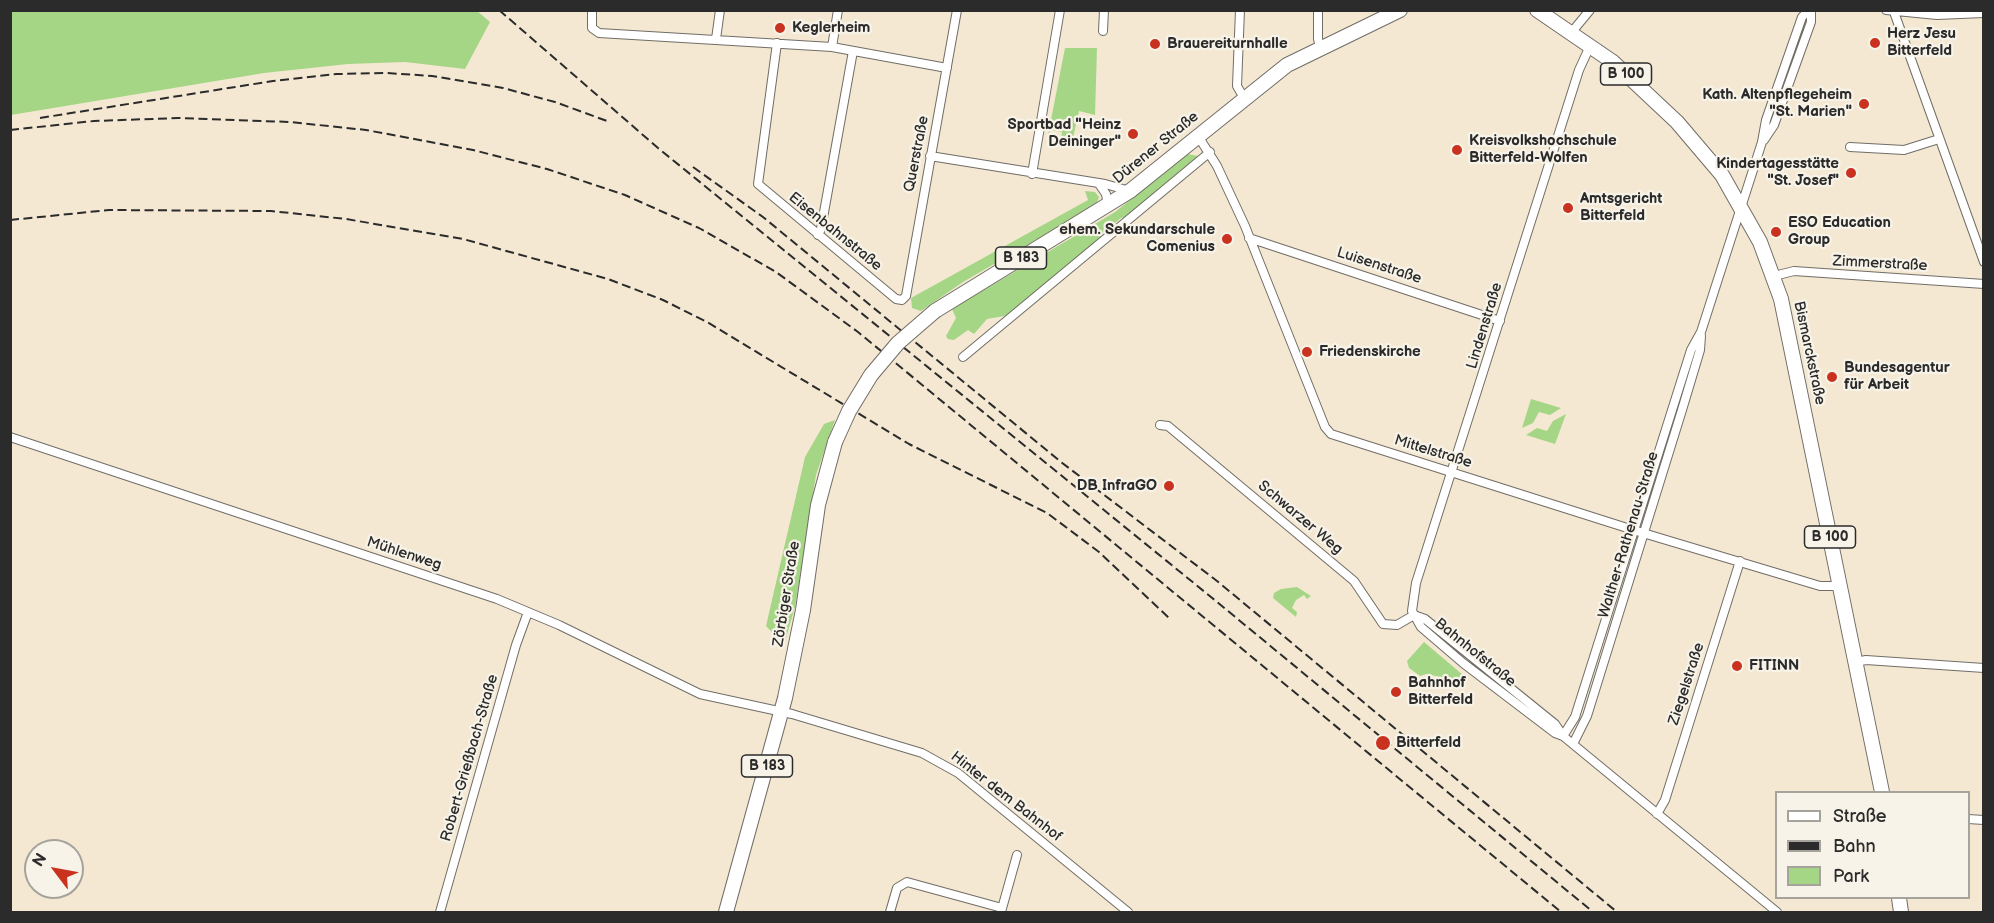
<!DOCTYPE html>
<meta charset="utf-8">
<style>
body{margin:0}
#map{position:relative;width:1994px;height:923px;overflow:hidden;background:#f4e8d3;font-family:"Balsamiq Sans",sans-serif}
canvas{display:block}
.frame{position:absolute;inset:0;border:12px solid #2b2b2b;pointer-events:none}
.legend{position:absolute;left:1775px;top:791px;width:195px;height:108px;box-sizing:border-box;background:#f7f3e8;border:2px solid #a5a39c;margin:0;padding:8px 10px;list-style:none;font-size:18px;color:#2b2b2b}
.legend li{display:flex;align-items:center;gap:12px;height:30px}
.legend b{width:30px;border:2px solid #a5a39c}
.north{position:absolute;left:24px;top:839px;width:60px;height:60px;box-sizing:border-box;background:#f7f3e8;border:2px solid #a5a39c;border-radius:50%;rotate:302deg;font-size:16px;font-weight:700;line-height:24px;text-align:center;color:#2b2b2b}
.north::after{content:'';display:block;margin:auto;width:21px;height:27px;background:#c8321e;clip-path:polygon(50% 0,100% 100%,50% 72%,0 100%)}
</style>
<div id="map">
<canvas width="1994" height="923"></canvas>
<div class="frame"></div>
<ul class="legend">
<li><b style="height:8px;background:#fff"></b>Straße</li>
<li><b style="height:8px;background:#2b2b2b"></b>Bahn</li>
<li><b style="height:16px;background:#a5d685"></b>Park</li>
</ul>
<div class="north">N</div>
</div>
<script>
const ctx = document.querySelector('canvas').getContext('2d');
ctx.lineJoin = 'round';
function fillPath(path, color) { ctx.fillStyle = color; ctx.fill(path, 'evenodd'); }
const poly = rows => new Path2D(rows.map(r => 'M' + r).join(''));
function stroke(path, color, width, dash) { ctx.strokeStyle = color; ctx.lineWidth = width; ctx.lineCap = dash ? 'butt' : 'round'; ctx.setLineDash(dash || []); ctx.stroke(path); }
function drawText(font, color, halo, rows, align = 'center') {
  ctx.font = font + ' "Balsamiq Sans",sans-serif'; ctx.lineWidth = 4.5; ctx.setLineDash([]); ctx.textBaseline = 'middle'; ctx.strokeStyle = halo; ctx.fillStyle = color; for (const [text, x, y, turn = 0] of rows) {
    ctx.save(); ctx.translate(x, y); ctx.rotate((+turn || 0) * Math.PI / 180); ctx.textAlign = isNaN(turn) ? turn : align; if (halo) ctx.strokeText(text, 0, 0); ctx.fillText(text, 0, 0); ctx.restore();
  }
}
fillPath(poly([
 [476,10,490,22,465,69,405,62,348,64,264,73,11,115,11,11],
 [1065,48,1097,48,1095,115,1079,111,1072,142,1061,140,1062,132,1051,130,1048,135],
 [1188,154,1198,156,1127,217,1121,218,1101,234,1103,238,1010,315,987,319,974,334,968,330,954,340,948,339,946,336,956,318,952,309,1115,212],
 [1085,191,1095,192,1099,197,1096,205,963,282,921,311,912,308,911,298,1088,200],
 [1531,399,1561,408,1550,415,1539,412,1533,423,1522,428],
 [1566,414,1555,444,1526,435,1537,428,1547,431,1553,421],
 [835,420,816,475,795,607,784,645,766,626,805,457,824,424],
 [1297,587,1311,596,1307,599,1304,595,1296,600,1292,608,1297,612,1296,617,1273,598,1274,593,1281,589],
 [1424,642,1463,675,1457,687,1441,677,1426,674,1420,676,1409,668,1407,661]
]), '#a5d685');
const minor = poly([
 [592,10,592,28,599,33,832,47,947,68],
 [1240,10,1237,86,1244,98],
 [1318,10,1318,39,1320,47],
 [1886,10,1937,15,1984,13],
 [1894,12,1984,262],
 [1103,31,1104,10],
 [1571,33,1590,10],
 [716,39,720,10],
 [777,43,758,184,896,299,902,300,906,296,957,10],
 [1590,46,1579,70,1416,583,1412,611,1421,627,1463,663,1555,733,1563,736,1777,912],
 [832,47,838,10],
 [1198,136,1217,166,1245,226,1325,427,1331,434,1643,533,1820,586,1841,586],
 [1764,140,1774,125,1811,22,1811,10],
 [1850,147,1904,150,1939,139],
 [930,156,1105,184,1130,191],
 [1032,174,1060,10],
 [1099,184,1106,194,1108,206],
 [818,235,821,229,853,51],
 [1249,238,1500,321],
 [1774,276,1794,271,1984,284],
 [963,357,1210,152],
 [1160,425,1168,426,1354,581,1383,624,1397,625,1414,615],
 [10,437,497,599,559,625,700,694,792,714,922,753,958,773,1128,912],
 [1414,615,1425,619,1555,724,1563,736],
 [1856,662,1866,660,1984,668],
 [1563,736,1575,717,1691,350,1701,332,1762,142,1766,120,1802,17,1809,10],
 [1573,744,1587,716,1682,410,1700,350,1701,336],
 [1657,814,1665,800,1740,561],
 [1968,819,1984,820],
 [440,912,516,645,528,612],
 [890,912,897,888,907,882,1002,908],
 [1001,912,1017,855]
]);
const primary = poly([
 [1537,10,1613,62,1677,122,1722,175,1760,242,1781,299,1882,792],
 [935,311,1130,191,1287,65,1400,10],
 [1899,898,1901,912],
 [726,912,785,698,803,610,818,505,835,442]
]);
stroke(minor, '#716d66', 10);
stroke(primary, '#716d66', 16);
stroke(minor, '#fff', 8);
stroke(primary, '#fff', 14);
stroke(poly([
 [499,10,658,148,1211,597,1593,912],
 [40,118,273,81,337,74,386,73,432,76,503,88,555,102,607,121],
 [10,130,94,121,178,118,290,122,366,130,473,150,547,169,625,195,699,228,776,272,858,332,1561,912],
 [693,167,763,217,1061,462,1217,581,1617,912],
 [10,220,109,210,271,211,346,219,463,239,608,279,663,300,707,322,909,444,1047,513,1099,552,1169,618]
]), '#2b2b2b', 2, [9, 4.5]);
const primaryBridge = poly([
 [835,442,849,411,871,375,898,343,935,311]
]);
stroke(primaryBridge, '#716d66', 16, []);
stroke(primaryBridge, '#fff', 14);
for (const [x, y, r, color] of [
 [780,28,6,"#c8321e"],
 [1875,43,6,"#c8321e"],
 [1155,44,6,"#c8321e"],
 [1864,104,6,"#c8321e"],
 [1133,134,6,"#c8321e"],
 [1457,150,6,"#c8321e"],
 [1851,173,6,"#c8321e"],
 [1568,208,6,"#c8321e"],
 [1776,232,6,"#c8321e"],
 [1227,239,6,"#c8321e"],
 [1307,352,6,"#c8321e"],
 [1832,377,6,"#c8321e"],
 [1169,486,6,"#c8321e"],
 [1737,666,6,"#c8321e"],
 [1396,692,6,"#c8321e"],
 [1383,743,8,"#c8321e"]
]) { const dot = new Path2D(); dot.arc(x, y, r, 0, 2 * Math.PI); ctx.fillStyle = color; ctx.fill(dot); stroke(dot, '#f7f3e8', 2); }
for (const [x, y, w] of [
 [1626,74,51],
 [1021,258,51],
 [1830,537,51],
 [767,766,51]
]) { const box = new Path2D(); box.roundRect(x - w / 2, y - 11, w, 22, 4.5); ctx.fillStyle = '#f7f3e8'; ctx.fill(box); stroke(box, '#2b2b2b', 1.5); }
drawText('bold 14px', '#2b2b2b', null, [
 ["B 100",1626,74],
 ["B 183",1021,258],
 ["B 100",1830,537],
 ["B 183",767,766]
]);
drawText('bold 15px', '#2b2b2b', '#f7f3e8', [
 ["Keglerheim",792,28],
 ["Herz Jesu",1887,34],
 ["Bitterfeld",1887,51],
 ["Brauereiturnhalle",1167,44],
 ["Kath. Altenpflegeheim",1852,95,"right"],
 ["\"St. Marien\"",1852,112,"right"],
 ["Sportbad \"Heinz",1121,125,"right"],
 ["Deininger\"",1121,142,"right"],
 ["Kreisvolkshochschule",1469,141],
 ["Bitterfeld-Wolfen",1469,158],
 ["Kindertagesstätte",1839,164,"right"],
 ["\"St. Josef\"",1839,181,"right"],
 ["Amtsgericht",1580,199],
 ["Bitterfeld",1580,216],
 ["ESO Education",1788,223],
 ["Group",1788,240],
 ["ehem. Sekundarschule",1215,230,"right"],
 ["Comenius",1215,247,"right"],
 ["Friedenskirche",1319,352],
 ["Bundesagentur",1844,368],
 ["für Arbeit",1844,385],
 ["DB InfraGO",1157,486,"right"],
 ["FITINN",1749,666],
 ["Bahnhof",1408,683],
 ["Bitterfeld",1408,700],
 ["Bitterfeld",1396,743]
], 'left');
drawText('15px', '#2b2b2b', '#f7f3e8', [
 ["Dürener Straße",1156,148,-39],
 ["Querstraße",917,154,-79],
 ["Eisenbahnstraße",835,232,39],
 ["Zimmerstraße",1880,264,3],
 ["Luisenstraße",1379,266,18],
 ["Lindenstraße",1485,326,-73],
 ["Bismarckstraße",1809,353,78],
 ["Mittelstraße",1433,452,17],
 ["Schwarzer Weg",1300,518,40],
 ["Walther-Rathenau-Straße",1629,535,-73],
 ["Mühlenweg",404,554,18],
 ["Zörbiger Straße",787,594,-81],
 ["Bahnhofstraße",1475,653,39],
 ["Ziegelstraße",1687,684,-72],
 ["Robert-Grießbach-Straße",470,758,-74],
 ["Hinter dem Bahnhof",1006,797,38]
]);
</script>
